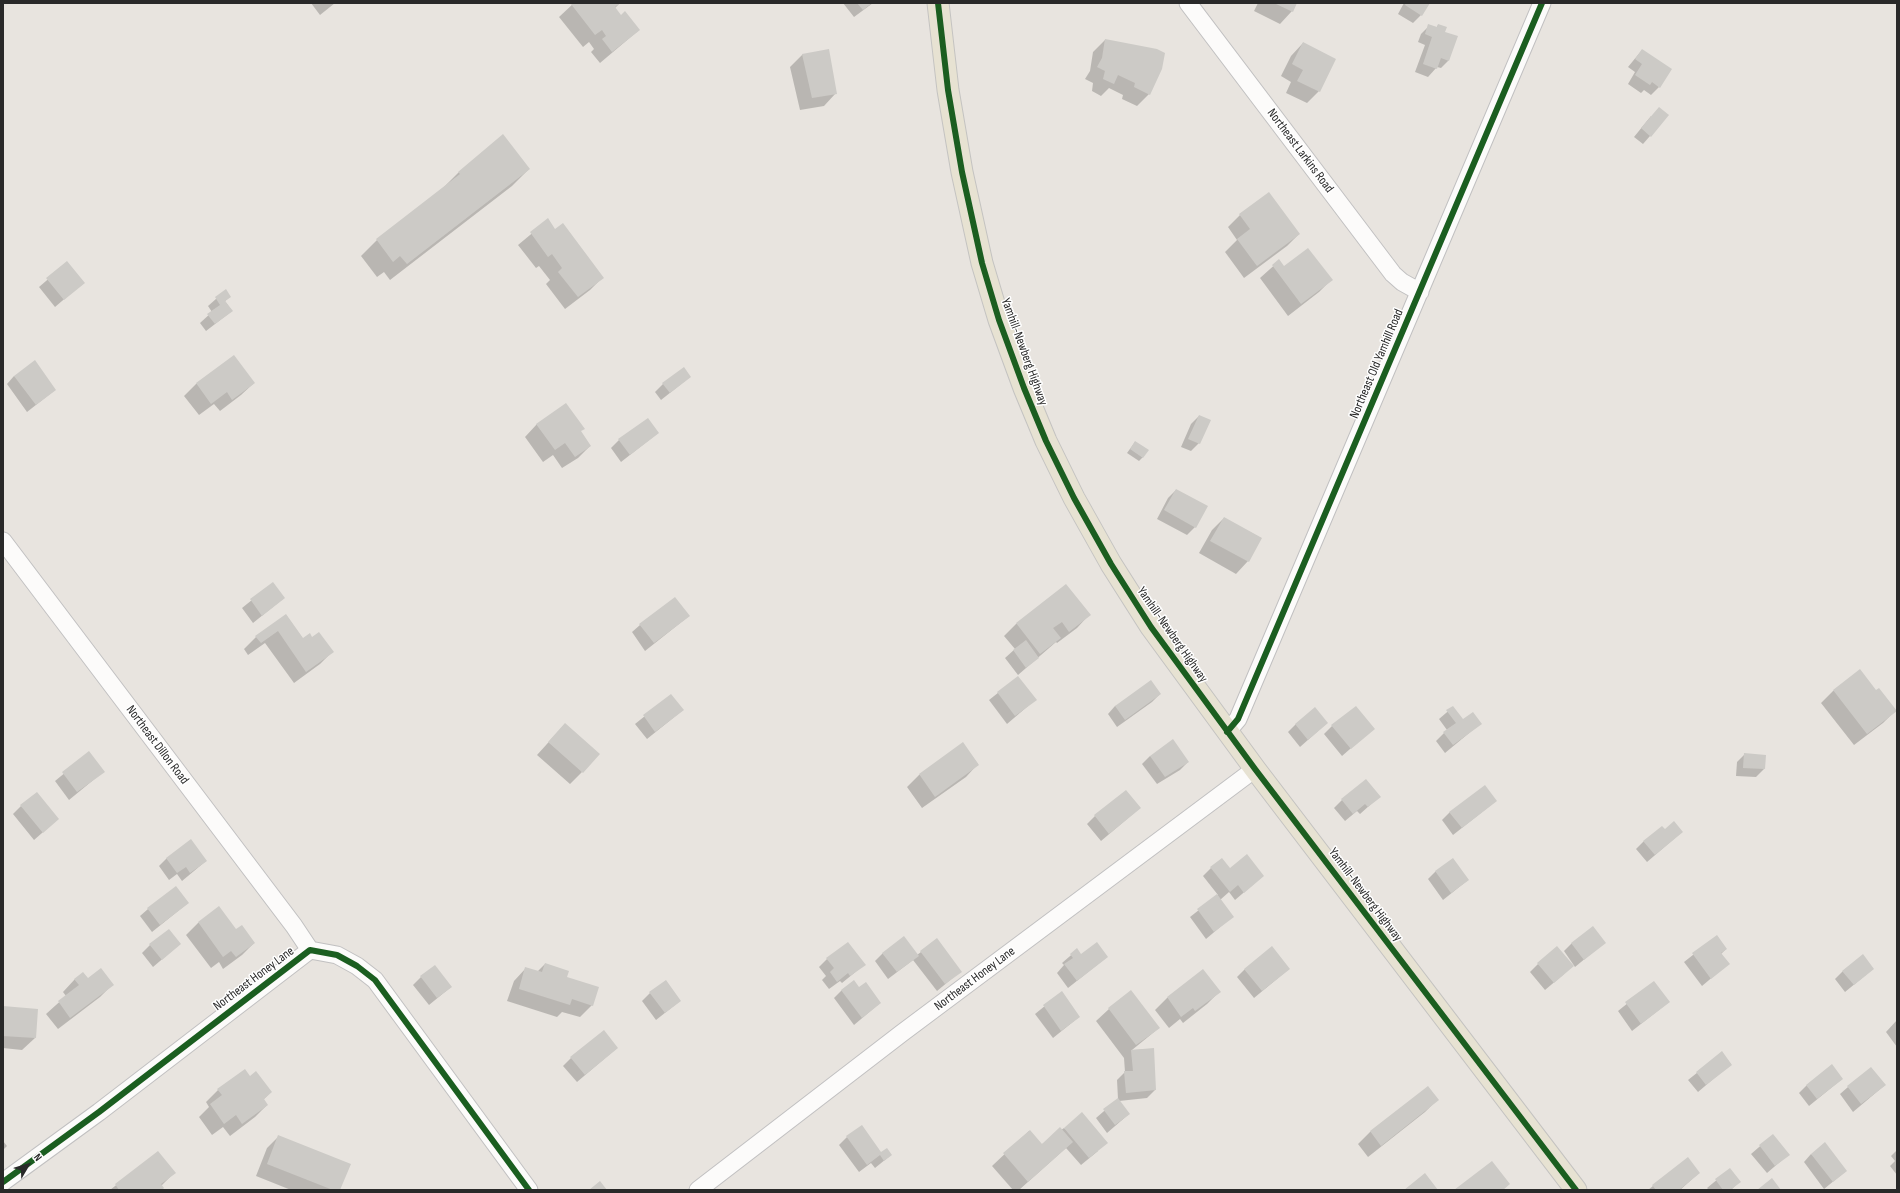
<!DOCTYPE html>
<style>
body{margin:0}
#map{position:relative;width:1900px;height:1193px;overflow:hidden;background:#e8e4df;font-family:"Sofia Sans Condensed",sans-serif}
canvas{display:block}
.frame{position:absolute;inset:0;border:4px solid #292929;pointer-events:none}
.north{position:absolute;left:8px;top:1145px;width:40px;height:40px;-webkit-text-stroke:3px #fff;paint-order:stroke;rotate:52deg;font-size:11px;font-weight:700;line-height:16px;text-align:center;color:#292929}
.north::after{content:'';display:block;margin:auto;width:14px;height:18px;background:#292929;clip-path:polygon(50% 0,100% 100%,50% 72%,0 100%)}
</style>
<div id="map">
<canvas width="1900" height="1193"></canvas>
<div class="frame"></div>
<div class="north">N</div>
</div>
<script>
const ctx = document.querySelector('canvas').getContext('2d');
ctx.lineJoin = 'round';
function fillPath(path, color) { ctx.fillStyle = color; ctx.fill(path, 'evenodd'); }
const poly = rows => new Path2D(rows.map(r => 'M' + r).join(''));
function stroke(path, color, width, dash) { ctx.strokeStyle = color; ctx.lineWidth = width; ctx.lineCap = dash ? 'butt' : 'round'; ctx.setLineDash(dash || []); ctx.stroke(path); }
function drawText(font, color, halo, rows, align = 'center') {
  ctx.font = font + ' "Sofia Sans Condensed",sans-serif'; ctx.lineWidth = 3; ctx.setLineDash([]); ctx.textBaseline = 'middle'; ctx.strokeStyle = halo; ctx.fillStyle = color; for (const [text, x, y, turn = 0] of rows) {
    ctx.save(); ctx.translate(x, y); ctx.rotate((+turn || 0) * Math.PI / 180); ctx.textAlign = isNaN(turn) ? turn : align; if (halo) ctx.strokeText(text, 0, 0); ctx.fillText(text, 0, 0); ctx.restore();
  }
}
fillPath(poly([
 [311,3,335,3,320,15],
 [574,3,620,3,614,9,620,16,639,30,600,63,591,52,594,49,589,42,583,47,559,17],
 [843,3,873,3,854,17],
 [1258,3,1296,3,1292,11,1280,24,1254,11],
 [1404,3,1429,3,1421,15,1413,23,1398,14],
 [1438,25,1444,32,1449,60,1441,68,1437,67,1428,77,1415,72,1425,45,1418,42,1421,34,1429,26,1436,28],
 [1105,40,1149,94,1137,106,1122,99,1123,95,1109,88,1101,96,1092,91,1093,83,1085,79,1090,71,1093,52],
 [1303,43,1319,91,1307,103,1286,93,1291,82,1281,76,1291,56],
 [1642,50,1659,87,1651,95,1644,90,1641,93,1628,84,1635,72,1628,67],
 [803,54,836,93,824,106,800,110,790,67],
 [1651,116,1650,136,1643,144,1634,137],
 [529,169,512,186,390,280,384,272,377,277,361,256,377,240,443,188,459,172],
 [1240,215,1299,234,1287,246,1244,278,1225,252,1237,240,1228,227],
 [548,220,555,230,602,278,590,290,565,309,546,284,550,280,539,266,536,268,518,245],
 [1279,261,1284,267,1331,280,1319,292,1288,316,1260,278],
 [67,263,83,283,55,307,39,287],
 [225,291,230,297,225,301,232,311,206,331,200,323,212,312,208,306],
 [234,356,254,383,241,395,220,411,214,404,199,415,184,396,196,384],
 [14,376,55,390,27,412,7,384],
 [690,377,661,400,655,392,663,384],
 [1199,416,1199,443,1191,451,1181,447,1191,424],
 [537,424,580,432,590,446,578,458,562,468,553,455,543,462,525,437],
 [658,433,621,462,611,448,619,440],
 [1135,442,1143,457,1139,461,1127,453],
 [1176,490,1195,527,1187,535,1157,519,1168,498],
 [1224,518,1261,538,1248,561,1236,574,1199,553,1212,530],
 [273,583,284,598,253,623,242,608],
 [1066,585,1089,615,1077,628,1057,643,1056,642,1018,675,1005,658,1015,649,1004,636,1016,624],
 [286,615,303,639,312,638,332,652,320,664,294,683,265,643,248,655,244,649,256,637],
 [689,616,645,651,632,632,640,625],
 [1860,670,1876,692,1895,711,1883,723,1854,745,1821,703,1833,691],
 [1018,677,1035,700,1007,724,989,700],
 [1160,694,1152,702,1117,727,1108,714,1115,706],
 [671,695,683,710,647,739,635,724],
 [1453,707,1462,721,1480,724,1445,753,1436,741,1447,730,1439,719],
 [1327,723,1300,747,1288,732,1296,724],
 [565,724,582,772,570,784,537,755],
 [1332,726,1373,729,1342,756,1324,734],
 [963,744,978,764,966,777,922,808,907,787,919,775],
 [89,753,103,772,69,800,55,781],
 [1745,754,1765,756,1764,769,1756,777,1736,776,1737,762],
 [1150,756,1188,762,1180,770,1157,784,1142,764],
 [1379,797,1360,814,1357,811,1345,821,1334,808,1342,800],
 [1496,801,1453,835,1442,820,1450,812],
 [21,806,58,819,34,840,13,814],
 [1140,808,1101,841,1087,824,1095,816],
 [1664,830,1682,832,1647,862,1636,849,1644,841],
 [167,858,206,861,182,881,177,874,169,880,159,866],
 [1211,868,1230,869,1263,876,1235,900,1229,892,1220,900,1232,917,1206,939,1190,917,1218,895,1203,876],
 [1436,871,1468,880,1443,900,1428,879],
 [188,903,152,932,140,916,148,909],
 [219,908,236,931,254,943,242,955,223,969,219,962,211,968,186,935,198,923],
 [1717,936,1726,949,1721,954,1728,964,1702,986,1684,962],
 [1572,943,1604,943,1575,967,1564,951],
 [180,944,153,967,142,953,150,945],
 [1077,950,1081,955,1107,957,1068,988,1057,973,1064,965,1062,963],
 [921,952,960,972,937,991,913,960,888,979,875,961,883,953,917,955],
 [827,959,864,965,842,983,840,981,829,989,822,980,826,976,819,967],
 [545,964,566,978,592,1005,580,1017,562,1012,557,1017,507,1001,514,981,526,968,537,972],
 [1538,964,1564,974,1545,990,1530,972],
 [1245,969,1289,969,1254,998,1237,977],
 [1873,969,1845,992,1835,979,1843,971],
 [1203,971,1219,992,1207,1004,1183,1023,1180,1019,1169,1028,1155,1010,1167,998],
 [421,977,451,987,429,1005,413,985],
 [75,979,88,979,112,985,100,997,58,1029,46,1014,66,996,63,992],
 [1654,982,1669,1002,1632,1031,1618,1011],
 [859,989,880,1003,854,1025,834,998,842,990],
 [1062,992,1079,1017,1053,1038,1035,1014],
 [1131,992,1159,1028,1132,1050,1153,1049,1155,1090,1147,1098,1119,1101,1129,1114,1107,1133,1096,1118,1118,1099,1117,1080,1125,1072,1124,1058,1096,1021,1109,1009],
 [650,993,680,1001,656,1020,642,1001],
 [3,1007,35,1038,22,1050,3,1048],
 [1897,1020,1897,1047,1886,1032],
 [617,1048,577,1082,563,1066,571,1058],
 [1722,1053,1731,1064,1698,1092,1688,1080],
 [250,1078,271,1092,263,1100,267,1105,255,1117,230,1136,223,1127,212,1135,199,1117,209,1107,206,1102,218,1090],
 [1842,1079,1809,1106,1799,1093,1807,1085],
 [1885,1085,1853,1112,1840,1094,1848,1087],
 [1428,1087,1437,1100,1425,1112,1368,1157,1358,1144,1370,1132],
 [1064,1128,1098,1151,1081,1165,1066,1148,1019,1190,1013,1190,992,1166,1029,1131,1041,1145],
 [1773,1135,1788,1155,1767,1173,1751,1154],
 [279,1136,339,1190,291,1190,256,1176,267,1148],
 [847,1137,881,1153,891,1155,875,1168,871,1163,859,1172,839,1145],
 [3,1141,7,1146,3,1150],
 [1897,1150,1897,1175,1890,1166,1895,1161,1891,1156],
 [158,1152,174,1173,161,1186,161,1190,110,1190],
 [1811,1154,1846,1171,1824,1189,1804,1162],
 [1730,1169,1739,1182,1731,1190,1709,1190,1707,1188],
 [1699,1173,1680,1190,1648,1190,1653,1186]
]), '#0003');
fillPath(poly([
 [573,3,620,3,615,7,621,15,625,11,640,30,612,52,602,39,606,36,602,30,595,35,571,4],
 [857,3,872,3,863,10],
 [1274,3,1297,3,1293,12],
 [1406,3,1430,3,1422,16,1405,5],
 [1428,24,1437,27,1438,24,1447,27,1445,32,1458,36,1449,61,1441,58,1437,69,1423,64,1432,37,1425,34],
 [1105,39,1157,49,1165,53,1162,69,1150,95,1134,87,1135,83,1118,75,1114,84,1103,79,1105,71,1097,67,1102,58],
 [1303,42,1336,59,1320,92,1297,81,1303,70,1292,64],
 [829,49,837,94,812,98,802,54],
 [1642,49,1672,69,1660,88,1652,82,1650,85,1635,75,1642,64,1635,59],
 [1659,107,1669,115,1651,137,1641,128],
 [503,134,530,169,407,264,400,256,393,262,376,239,460,174,458,172],
 [1269,192,1300,234,1257,266,1237,239,1250,229,1239,214],
 [548,218,555,229,563,223,604,278,578,297,558,272,562,268,552,254,548,257,530,232],
 [1308,248,1333,280,1301,304,1272,265,1279,259,1284,266],
 [67,261,85,283,64,300,46,278],
 [226,289,231,297,225,301,233,311,215,324,207,314,220,305,215,297],
 [234,355,255,383,232,400,227,392,211,404,196,383],
 [35,360,56,390,36,405,14,376],
 [684,367,691,377,670,393,662,383],
 [566,403,585,429,581,431,591,446,575,457,565,443,555,450,536,424],
 [1199,415,1211,420,1200,444,1188,439],
 [648,418,659,433,630,455,618,439],
 [1135,441,1149,450,1143,458,1130,449],
 [1176,489,1208,506,1196,528,1164,510],
 [1224,517,1262,538,1249,562,1210,541],
 [273,582,285,598,262,616,250,599],
 [1066,584,1091,615,1069,632,1062,622,1053,628,1061,638,1040,654,1016,623],
 [675,597,690,616,654,643,639,624],
 [286,614,303,638,310,633,312,637,319,632,334,652,306,672,278,631,261,643,255,636],
 [1026,640,1039,658,1026,668,1013,650],
 [1860,669,1876,690,1879,688,1897,711,1867,734,1833,690],
 [1018,676,1037,700,1015,716,997,692],
 [1151,680,1161,694,1125,720,1115,706],
 [671,694,684,710,655,732,643,715],
 [1356,706,1375,729,1351,749,1331,725],
 [1453,706,1463,719,1473,712,1482,724,1453,745,1443,732,1456,723,1446,710],
 [1315,707,1328,723,1308,740,1295,724],
 [565,723,600,754,583,773,548,742],
 [1173,739,1189,762,1165,777,1150,756],
 [963,742,979,765,935,797,919,774],
 [89,751,105,772,77,792,62,772],
 [1744,753,1766,755,1765,769,1743,768],
 [1366,779,1381,797,1368,807,1365,804,1353,814,1341,799],
 [1485,785,1497,801,1462,828,1449,812],
 [1126,790,1141,808,1109,834,1094,815],
 [37,792,59,819,43,833,20,805],
 [1674,821,1683,832,1655,855,1643,841,1662,826,1665,829],
 [191,839,207,861,190,873,186,867,177,873,166,858],
 [1247,854,1264,876,1244,893,1238,885,1230,892,1210,867,1222,858,1230,868],
 [1453,858,1469,880,1451,893,1435,871],
 [176,886,189,903,160,925,147,908],
 [1217,894,1234,917,1214,932,1197,909],
 [219,906,236,929,242,925,255,943,236,957,231,951,223,957,198,922],
 [1593,926,1606,943,1584,960,1571,943],
 [169,929,181,944,162,960,149,944],
 [1717,935,1727,949,1721,953,1730,964,1711,979,1692,953],
 [904,936,919,956,897,972,882,953],
 [937,938,962,972,945,984,920,951],
 [848,942,866,965,850,976,848,973,837,982,830,972,834,968,826,958],
 [1097,942,1108,957,1077,981,1064,964,1073,958,1070,954,1077,948,1081,954],
 [1272,946,1290,969,1262,991,1244,969],
 [1557,946,1574,966,1554,983,1537,963],
 [1863,954,1874,969,1854,985,1842,971],
 [545,963,569,971,567,977,599,987,593,1006,572,999,570,1005,519,989,525,967,542,972],
 [435,965,452,987,437,998,420,976],
 [101,968,114,985,70,1018,58,1001,79,985,74,979,83,972,88,978],
 [1203,969,1221,992,1195,1011,1193,1008,1181,1017,1167,997],
 [666,980,681,1001,665,1013,649,992],
 [854,980,859,987,866,982,881,1003,862,1018,841,990],
 [1654,981,1670,1002,1641,1024,1625,1002],
 [1131,990,1160,1028,1136,1045,1108,1008],
 [1062,991,1080,1017,1061,1031,1043,1005],
 [3,1006,38,1009,36,1038,3,1036],
 [604,1030,618,1048,585,1075,570,1057],
 [1154,1048,1156,1090,1126,1093,1124,1071,1133,1071,1131,1050],
 [1722,1051,1732,1065,1706,1085,1696,1072],
 [1832,1064,1843,1079,1817,1099,1806,1085],
 [1871,1067,1886,1085,1861,1104,1847,1086],
 [245,1069,250,1076,256,1071,272,1092,264,1099,268,1105,242,1124,236,1115,224,1124,210,1104,222,1095,217,1089],
 [1428,1086,1439,1100,1381,1146,1370,1131],
 [1118,1098,1130,1114,1115,1125,1103,1109],
 [1082,1112,1108,1143,1089,1158,1064,1128],
 [862,1125,881,1152,887,1148,892,1155,884,1161,880,1155,867,1165,846,1136],
 [1060,1127,1073,1142,1028,1182,1003,1153,1030,1130,1042,1144],
 [1773,1134,1790,1155,1775,1166,1759,1145],
 [278,1135,351,1164,340,1190,333,1190,267,1164],
 [1825,1142,1847,1171,1833,1182,1811,1154],
 [158,1151,176,1173,161,1184,164,1188,162,1190,119,1190,115,1184],
 [1688,1157,1700,1173,1679,1190,1656,1190,1652,1185],
 [1492,1161,1510,1184,1503,1190,1454,1190],
 [1730,1168,1741,1182,1730,1190,1723,1190,1715,1179],
 [1425,1173,1438,1190,1404,1190],
 [1772,1178,1781,1190,1757,1190],
 [600,1181,607,1190,589,1190]
]), '#cccac6');
const minor = poly([
 [1188,3,1393,274,1402,282,1420,292],
 [3,541,294,926,310,950],
 [1227,732,1238,719,1542,3],
 [3,1182,99,1112,310,950,337,955,357,966,375,980,529,1190],
 [698,1190,902,1033,1255,769]
]);
const major = poly([
 [938,3,948,90,962,172,982,263,999,320,1024,388,1046,441,1074,498,1111,564,1151,627,1255,769,1576,1190]
]);
stroke(minor, '#c1c0c1', 19);
stroke(major, '#c4c3c1', 23);
stroke(minor, '#fcfbfa', 17);
stroke(major, '#e7e2d2', 21);
stroke(poly([
 [938,3,948,90,962,172,982,263,999,320,1024,388,1046,441,1074,498,1111,564,1151,627,1255,769,1576,1190],
 [1227,732,1238,719,1542,3],
 [3,1182,99,1112,310,950,337,955,357,966,375,980,529,1190]
]), '#1b5e20', 6);
drawText('13px', '#292929', '#fff', [
 ["Northeast Larkins Road",1300,151,53],
 ["Yamhill-Newberg Highway",1024,352,70],
 ["Northeast Old Yamhill Road",1377,364,-67],
 ["Yamhill-Newberg Highway",1172,635,55],
 ["Northeast Dillon Road",157,745,53],
 ["Yamhill-Newberg Highway",1365,895,53],
 ["Northeast Honey Lane",254,979,-37],
 ["Northeast Honey Lane",975,979,-37]
]);
</script>
